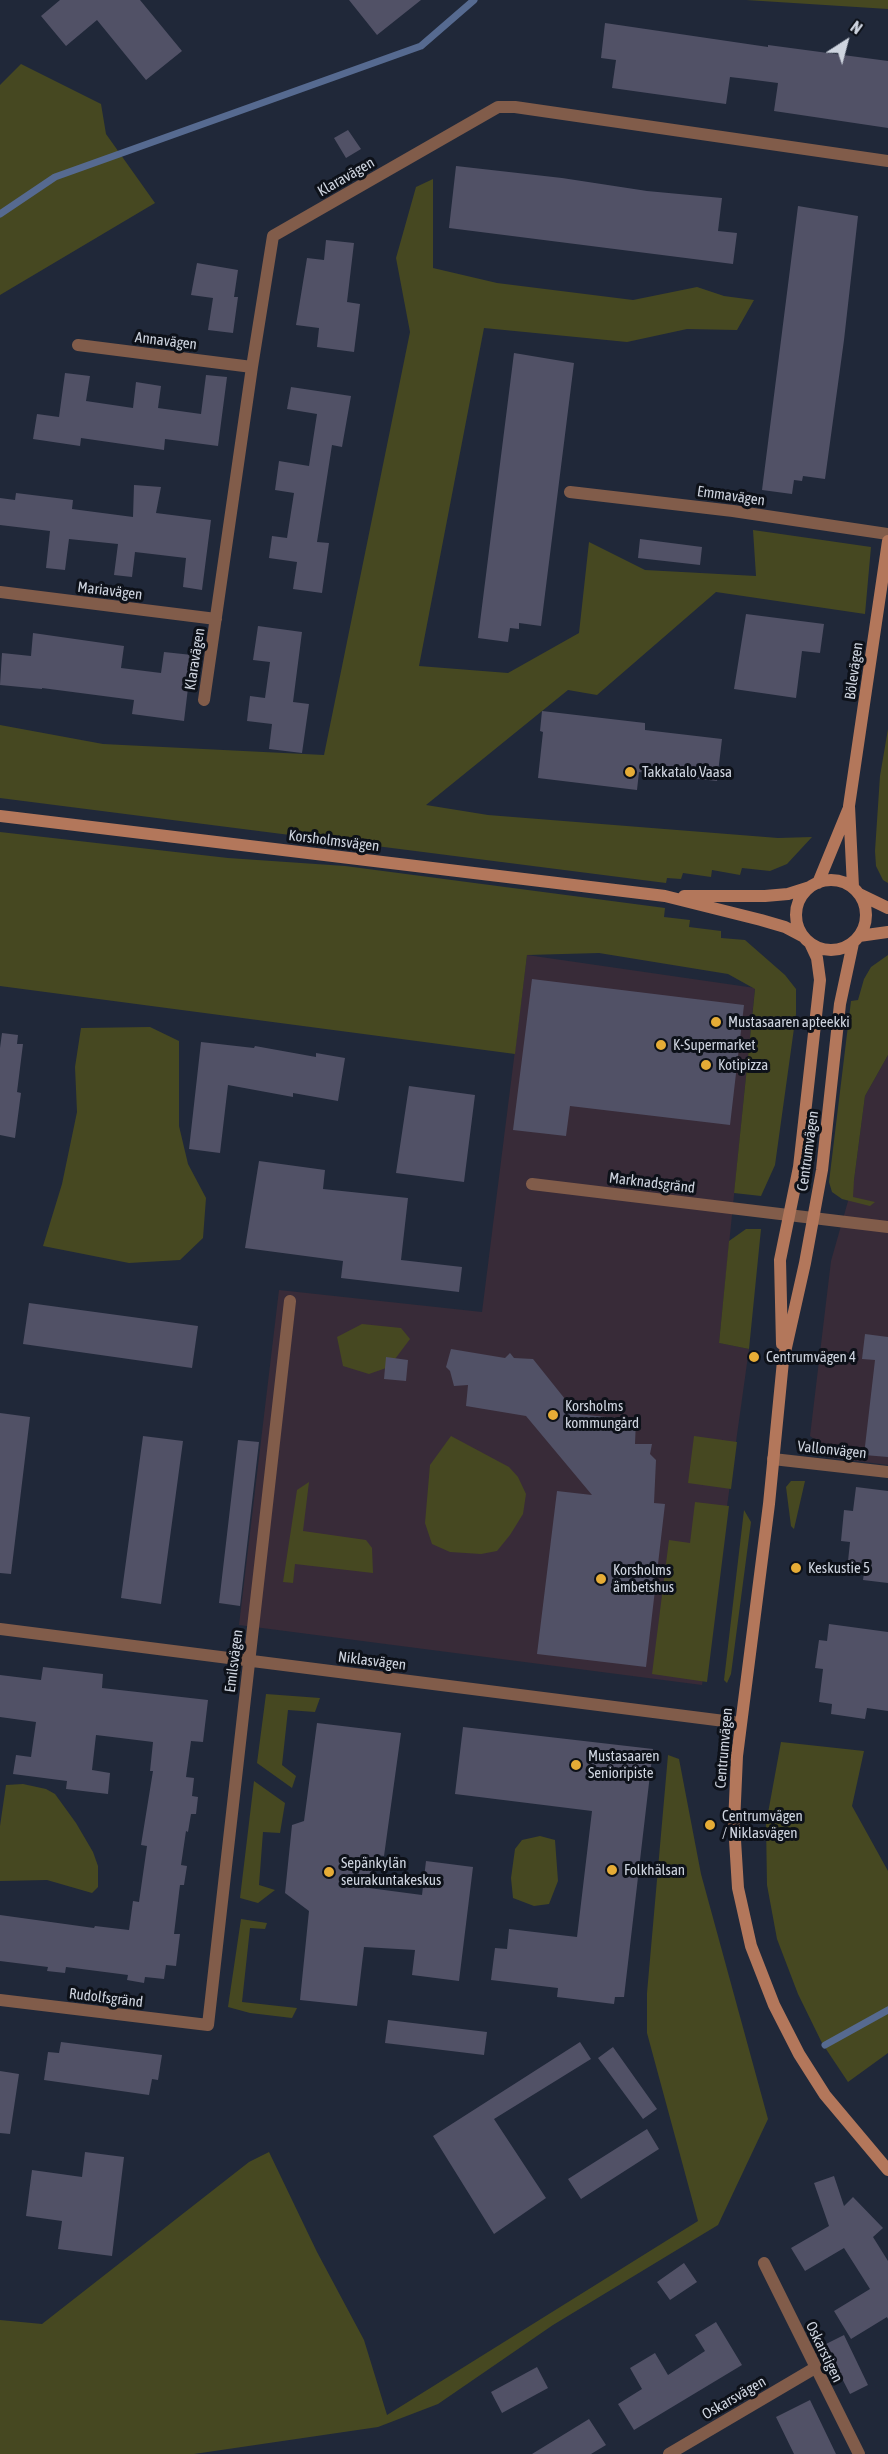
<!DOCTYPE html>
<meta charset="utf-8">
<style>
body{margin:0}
#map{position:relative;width:888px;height:2454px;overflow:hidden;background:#202839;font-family:"Asap Condensed",sans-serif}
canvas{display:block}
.north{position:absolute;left:816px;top:12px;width:60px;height:60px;-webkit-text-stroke:4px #0d1119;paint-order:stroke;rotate:36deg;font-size:16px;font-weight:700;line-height:24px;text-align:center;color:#ced4df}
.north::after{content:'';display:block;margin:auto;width:21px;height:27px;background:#ced4df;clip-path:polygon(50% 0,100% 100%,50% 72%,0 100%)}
</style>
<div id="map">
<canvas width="888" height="2454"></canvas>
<div class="north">N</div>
</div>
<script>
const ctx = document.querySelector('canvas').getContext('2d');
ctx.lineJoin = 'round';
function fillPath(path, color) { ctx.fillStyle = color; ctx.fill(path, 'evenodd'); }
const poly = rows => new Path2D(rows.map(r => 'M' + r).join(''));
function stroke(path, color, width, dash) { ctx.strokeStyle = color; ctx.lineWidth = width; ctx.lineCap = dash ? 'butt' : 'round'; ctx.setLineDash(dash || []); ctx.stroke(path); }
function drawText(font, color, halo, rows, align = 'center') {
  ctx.font = font + ' "Asap Condensed",sans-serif'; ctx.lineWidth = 6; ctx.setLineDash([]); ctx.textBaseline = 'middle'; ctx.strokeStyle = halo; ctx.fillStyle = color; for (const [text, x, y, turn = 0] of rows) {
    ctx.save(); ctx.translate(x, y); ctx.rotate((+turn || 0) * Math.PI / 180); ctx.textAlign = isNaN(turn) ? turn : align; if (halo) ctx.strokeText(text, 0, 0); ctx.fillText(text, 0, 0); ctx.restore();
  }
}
fillPath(poly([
 [527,955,755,988,719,1343,749,1349,702,1685,239,1625,279,1290,482,1312],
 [888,1055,888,1465,825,1457,827,1449,810,1436,831,1261,854,1180,865,1096]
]), '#382b38');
fillPath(poly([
 [746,0,888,0,888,9],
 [21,64,101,104,106,134,155,203,0,295,0,85],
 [433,179,433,268,497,283,633,300,697,287,724,296,754,300,737,330,687,329,627,342,484,328,419,666,508,673,579,633,589,542,645,570,756,576,753,530,871,547,865,614,716,592,597,695,568,690,426,805,488,815,778,838,812,837,787,864,770,871,742,868,740,875,712,870,711,877,683,873,681,879,667,878,666,883,0,798,0,725,103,744,324,755,410,332,396,258,416,187],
 [888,729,888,883,883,880,876,866,875,851,880,776],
 [0,832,228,858,345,866,665,908,664,917,690,920,689,927,721,931,721,938,745,940,785,975,796,989,796,1014,775,1165,761,1196,734,1193,755,989,728,974,599,953,527,955,515,1054,0,986],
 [888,955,888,1055,865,1096,854,1180,853,1197,875,1202,870,1206,842,1199,832,1192,829,1182,851,1001,858,1000,864,979,871,967],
 [150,1027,179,1041,179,1126,188,1164,206,1198,203,1238,180,1260,129,1263,43,1246,62,1184,77,1112,75,1067,81,1028],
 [746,1229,761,1229,749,1349,719,1343,729,1241],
 [362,1324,401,1328,410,1339,389,1367,369,1374,343,1366,337,1337],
 [451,1436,509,1467,518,1477,526,1494,523,1514,510,1535,497,1551,481,1554,450,1552,432,1544,425,1523,430,1465],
 [694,1436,737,1442,731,1489,688,1483],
 [791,1481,805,1481,794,1529,791,1526,786,1487],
 [309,1482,303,1531,366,1540,372,1548,373,1573,295,1564,293,1583,283,1582,297,1490],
 [695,1502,729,1506,707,1682,652,1674,669,1540,690,1543],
 [744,1510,751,1522,731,1674,727,1683,724,1680],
 [266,1694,320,1698,315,1712,288,1710,282,1765,296,1776,292,1788,257,1763],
 [781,1742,864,1751,852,1806,888,1871,888,2053,848,2082,822,2043,798,1994,777,1939,767,1885,766,1824],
 [668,1755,679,1759,701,1874,768,2119,718,2225,553,2325,438,2404,378,2427,194,2454,0,2454,0,2320,42,2324,249,2162,269,2152,317,2252,364,2340,387,2415,698,2221,647,2033,647,1993],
 [254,1781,285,1803,280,1833,263,1832,259,1885,275,1890,258,1903,240,1898],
 [23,1784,46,1789,55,1794,76,1823,93,1852,98,1866,98,1887,92,1893,47,1880,0,1881,0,1826,6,1785],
 [540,1836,555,1840,558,1881,549,1904,534,1906,513,1898,511,1878,515,1849,522,1840],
 [241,1919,267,1923,265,1929,250,1928,242,2002,297,2008,292,2018,250,2013,228,2007]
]), '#464821');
stroke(poly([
 [0,214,55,177,421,46,474,0],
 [825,2045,888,2010]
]), '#566a90', 7);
fillPath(poly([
 [60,0,140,0,182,51,146,80,97,20,66,46,41,16],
 [349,0,421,0,377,35],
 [605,23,768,47,768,45,888,61,888,128,774,111,778,83,747,79,730,77,726,104,612,88,616,60,601,58],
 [348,130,361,149,346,158,334,138],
 [456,166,562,178,647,191,722,198,718,231,737,233,733,264,449,228],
 [798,206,858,216,844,340,825,479,803,476,802,481,794,480,792,494,762,490],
 [326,240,354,243,347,302,360,304,354,352,317,347,319,328,296,325,307,258,324,260],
 [197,263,238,270,234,297,238,297,233,333,208,330,213,298,191,295],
 [514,353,574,363,541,626,519,623,519,629,510,628,508,642,478,638],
 [65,373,90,376,86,401,133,408,136,382,161,386,158,408,201,414,206,375,227,377,218,446,165,439,164,450,81,438,80,446,33,439,37,414,59,417],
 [291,387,351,396,342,447,332,445,317,542,329,543,322,593,293,589,297,562,269,558,272,536,287,538,294,493,275,490,279,461,309,466,317,414,287,409],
 [134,485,161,487,156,513,211,520,202,590,183,587,186,558,135,552,132,577,114,575,118,544,69,539,65,570,46,568,50,531,0,525,0,498,15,500,16,493,73,500,72,509,133,517],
 [640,539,702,547,700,565,638,558],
 [746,614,824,624,820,653,802,651,796,698,734,689],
 [258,626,302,632,293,702,309,704,302,753,269,749,272,724,247,721,250,696,265,698,270,662,253,660],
 [33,633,124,646,121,668,161,673,164,652,192,655,184,721,132,714,134,700,42,688,42,689,0,685,2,653,31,656],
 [542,711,645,723,645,730,722,739,717,781,639,772,637,790,538,778,543,732,540,731],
 [532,979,744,1005,730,1125,570,1106,566,1136,513,1130],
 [2,1033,18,1035,17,1044,23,1044,17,1092,21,1093,15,1138,0,1135,0,1048],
 [201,1042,254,1048,255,1046,316,1057,316,1053,345,1058,338,1101,293,1093,293,1097,228,1085,220,1153,189,1149],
 [409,1086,475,1095,464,1182,396,1173],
 [259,1161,325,1170,323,1189,408,1198,401,1260,462,1267,459,1292,341,1278,343,1261,245,1248],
 [29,1303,198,1326,192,1368,23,1344],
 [865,1334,888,1337,888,1457,864,1455,875,1360,862,1359],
 [451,1349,505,1358,510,1353,514,1358,533,1359,577,1414,636,1420,635,1444,652,1444,650,1454,656,1460,654,1503,665,1504,646,1667,537,1654,557,1491,592,1495,526,1416,466,1406,468,1385,454,1386,450,1371,446,1367],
 [386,1357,408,1360,406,1381,384,1379],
 [0,1413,30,1417,11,1574,0,1573],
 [143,1436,183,1441,161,1604,121,1598],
 [238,1440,259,1442,240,1606,219,1603],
 [856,1487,888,1491,888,1583,863,1580,864,1573,847,1571,850,1542,841,1541,844,1510,853,1511],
 [829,1624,888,1632,888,1711,867,1708,865,1719,831,1714,832,1704,819,1702,823,1669,815,1668,819,1640,827,1641],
 [43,1667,103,1674,102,1688,208,1700,203,1742,191,1741,186,1777,194,1778,192,1796,198,1797,196,1814,191,1814,188,1832,186,1831,181,1865,187,1866,184,1885,180,1885,174,1934,180,1934,176,1966,166,1965,164,1979,145,1977,144,1983,127,1980,128,1975,66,1967,65,1973,47,1971,48,1967,0,1961,0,1915,94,1928,95,1926,129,1930,133,1901,139,1902,147,1846,141,1845,153,1771,150,1771,153,1742,96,1735,92,1770,110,1773,108,1794,66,1789,67,1781,13,1774,16,1755,31,1757,36,1722,0,1717,0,1675,41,1680],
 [317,1723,401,1733,384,1856,374,1855,369,1888,422,1895,426,1861,473,1867,459,1981,412,1975,415,1950,364,1947,357,2006,300,2000,309,1911,285,1893,292,1825,304,1821],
 [463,1727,653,1749,624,1997,615,1997,614,2004,557,1997,558,1988,491,1980,495,1948,507,1949,509,1929,577,1937,592,1811,455,1794],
 [388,2020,487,2032,484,2055,385,2043],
 [61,2042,162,2055,158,2080,152,2079,149,2095,44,2080,48,2052,59,2053],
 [580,2042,591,2059,494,2119,546,2198,494,2234,433,2136],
 [613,2047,657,2109,643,2119,598,2058],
 [0,2071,19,2074,10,2134,0,2133],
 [647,2129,659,2149,581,2199,568,2179],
 [85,2152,124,2157,112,2256,58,2249,62,2221,26,2216,32,2170,82,2177],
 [834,2176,844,2206,853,2197,883,2228,873,2237,888,2261,888,2319,887,2317,851,2339,834,2311,870,2289,844,2248,805,2271,791,2248,829,2226,814,2183],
 [684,2263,697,2282,670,2300,657,2282],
 [716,2322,742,2365,634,2430,618,2404,642,2389,630,2368,655,2353,668,2375,705,2351,695,2335],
 [844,2335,868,2385,850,2394,832,2359,829,2361,822,2346],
 [537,2367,548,2388,502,2413,491,2392],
 [810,2400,836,2454,794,2454,776,2417],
 [589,2419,606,2445,591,2454,532,2454]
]), '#515166');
stroke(poly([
 [78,345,252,367],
 [570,492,733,511,888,534],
 [0,592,216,619],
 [204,700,252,367,273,236,498,107,515,107,888,161],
 [532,1184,888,1227],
 [773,1459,888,1472],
 [0,1629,740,1723],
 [0,2000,208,2025,290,1301],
 [764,2263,859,2454],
 [669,2454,815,2368]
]), '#815c4a', 12);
stroke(poly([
 [0,816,665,896,761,920,785,927,804,937],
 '796 915a35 35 0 1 1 70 0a35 35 0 1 1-70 0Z',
 [818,883,848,810],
 [853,887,849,806,888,541],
 [859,894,888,908],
 [684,896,765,896,788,894,810,887],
 [859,936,888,932],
 [853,943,840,1004,822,1170,805,1263,783,1361,769,1504,737,1756,734,1824,738,1888,751,1946,774,2005,799,2054,825,2095,888,2170],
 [782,1344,780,1260,799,1167,820,980,817,958,810,943]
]), '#b3775b', 12);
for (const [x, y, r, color] of [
 [630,772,6,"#e6ac36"],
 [716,1022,6,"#e6ac36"],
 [661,1045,6,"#e6ac36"],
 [706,1065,6,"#e6ac36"],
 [754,1357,6,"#e6ac36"],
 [553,1415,6,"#e6ac36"],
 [796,1568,6,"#e6ac36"],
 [601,1579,6,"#e6ac36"],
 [576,1765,6,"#e6ac36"],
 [710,1825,6,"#e6ac36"],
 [612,1870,6,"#e6ac36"],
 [329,1872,6,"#e6ac36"]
]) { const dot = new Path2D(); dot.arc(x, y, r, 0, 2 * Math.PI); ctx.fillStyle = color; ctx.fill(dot); stroke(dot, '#0d1119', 2); }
drawText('15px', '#ced4df', '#0d1119', [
 ["Klaravägen",346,177,-30],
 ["Annavägen",166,341,7],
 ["Emmavägen",731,496,8],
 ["Mariavägen",110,591,7],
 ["Klaravägen",195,659,-81],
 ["Bölevägen",854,671,-82],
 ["Korsholmsvägen",334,841,7],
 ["Centrumvägen",808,1151,-82],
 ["Marknadsgränd",652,1183,7],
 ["Vallonvägen",832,1450,6],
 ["Emilsvägen",234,1661,-83],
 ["Niklasvägen",372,1661,7],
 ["Centrumvägen",724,1748,-85],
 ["Rudolfsgränd",106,1998,7],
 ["Oskarstigen",824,2352,64],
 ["Oskarsvägen",734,2398,-30]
]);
drawText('15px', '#ced4df', '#0d1119', [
 ["Takkatalo Vaasa",642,772],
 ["Mustasaaren apteekki",728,1022],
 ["K-Supermarket",673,1045],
 ["Kotipizza",718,1065],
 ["Centrumvägen 4",766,1357],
 ["Korsholms",565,1406],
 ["kommungård",565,1423],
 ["Keskustie 5",808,1568],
 ["Korsholms",613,1570],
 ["ämbetshus",613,1587],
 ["Mustasaaren",588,1756],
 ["Senioripiste",588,1773],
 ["Centrumvägen",722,1816],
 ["/ Niklasvägen",722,1833],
 ["Sepänkylän",341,1863],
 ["seurakuntakeskus",341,1880],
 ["Folkhälsan",624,1870]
], 'left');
</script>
